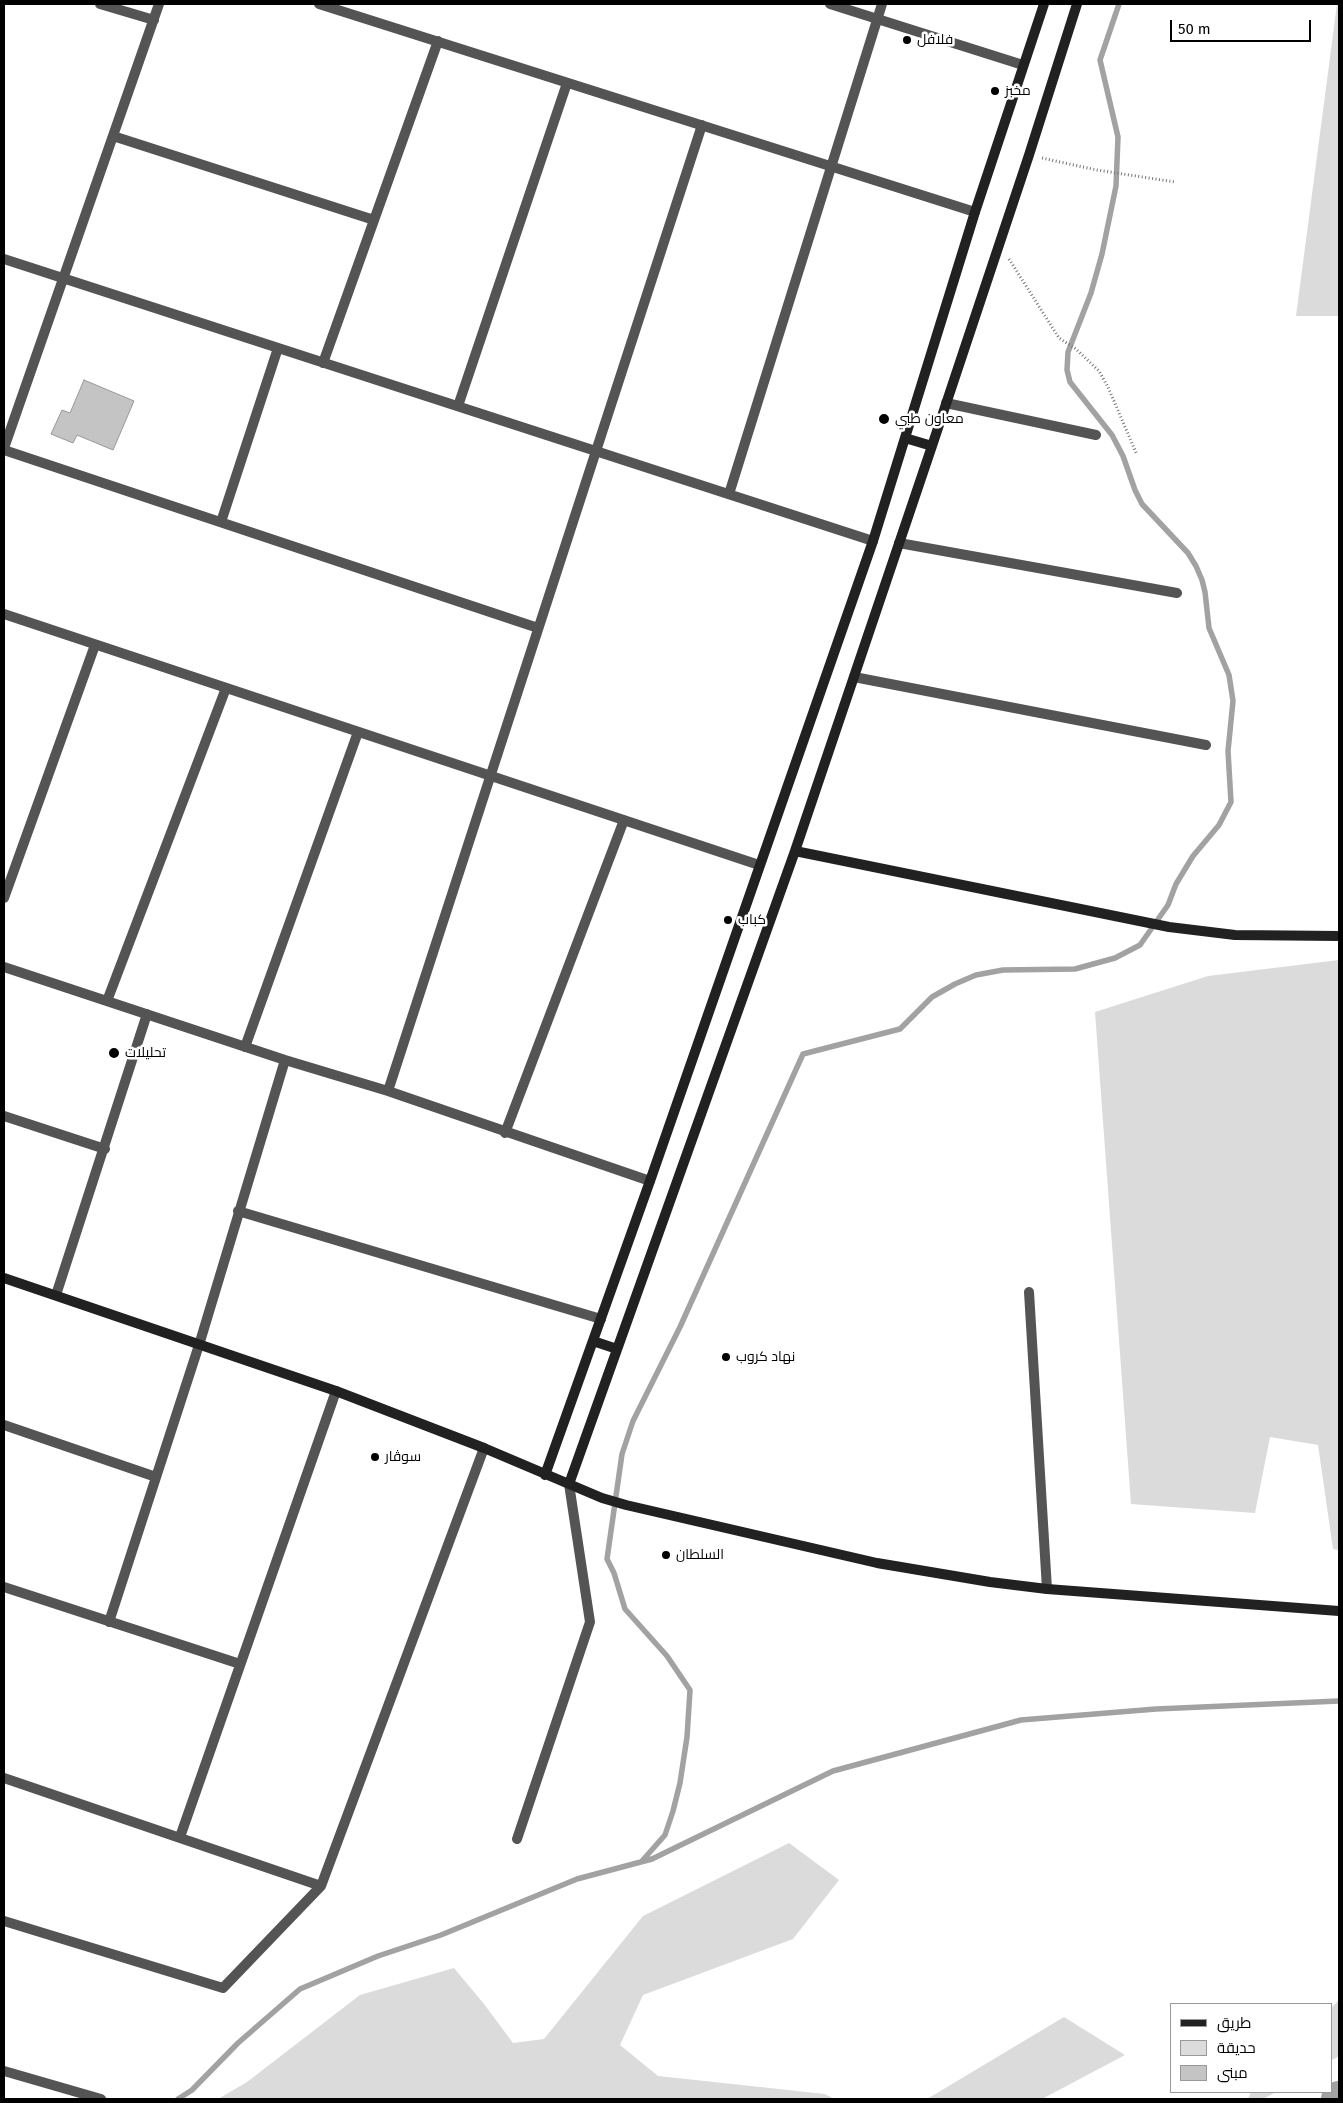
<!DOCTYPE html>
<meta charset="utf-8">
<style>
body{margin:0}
#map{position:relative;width:1343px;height:2103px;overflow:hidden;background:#fff;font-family:"Fira Sans",Cairo,sans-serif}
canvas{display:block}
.frame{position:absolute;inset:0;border:5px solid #000;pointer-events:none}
.legend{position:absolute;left:1170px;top:2003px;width:162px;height:90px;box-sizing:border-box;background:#fff;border:1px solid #999;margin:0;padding:6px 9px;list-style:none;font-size:15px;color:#000}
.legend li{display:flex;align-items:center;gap:10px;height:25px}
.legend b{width:25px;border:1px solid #999}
.scale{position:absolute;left:1170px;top:20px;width:141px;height:22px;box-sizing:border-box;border:2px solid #000;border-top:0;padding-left:6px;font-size:15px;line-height:18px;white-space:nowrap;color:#000;-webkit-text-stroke:4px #fff;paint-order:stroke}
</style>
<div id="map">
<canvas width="1343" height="2103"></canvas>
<div class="frame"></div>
<ul class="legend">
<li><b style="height:6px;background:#212121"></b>طريق</li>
<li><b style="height:14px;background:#dbdbdb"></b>حديقة</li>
<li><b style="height:14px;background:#c4c4c4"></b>مبنى</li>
</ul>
<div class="scale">50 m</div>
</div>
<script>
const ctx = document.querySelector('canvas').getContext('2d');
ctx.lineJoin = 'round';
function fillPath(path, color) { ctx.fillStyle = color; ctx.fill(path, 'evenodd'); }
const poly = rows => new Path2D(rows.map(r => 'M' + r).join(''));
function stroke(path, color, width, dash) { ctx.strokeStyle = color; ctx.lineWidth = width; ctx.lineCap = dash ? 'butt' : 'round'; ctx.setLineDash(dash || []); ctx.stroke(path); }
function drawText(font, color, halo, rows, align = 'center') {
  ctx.font = font + ' "Fira Sans",Cairo,sans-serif'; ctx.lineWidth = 5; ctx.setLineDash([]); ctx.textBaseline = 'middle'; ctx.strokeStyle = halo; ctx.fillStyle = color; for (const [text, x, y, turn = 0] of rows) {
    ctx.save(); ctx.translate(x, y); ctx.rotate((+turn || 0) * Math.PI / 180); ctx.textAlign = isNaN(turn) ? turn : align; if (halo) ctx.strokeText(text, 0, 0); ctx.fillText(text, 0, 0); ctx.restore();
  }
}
fillPath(poly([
 [1337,4,1339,4,1339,316,1296,316],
 [1339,960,1339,1550,1333,1549,1318,1445,1270,1437,1255,1513,1131,1504,1095,1012,1208,976],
 [789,1843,839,1880,793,1939,643,1995,620,2045,658,2076,825,2094,834,2099,218,2099,247,2082,360,1995,454,1968,484,2004,513,2043,544,2039,643,1916],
 [1339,2000,1339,2056,1332,2060,1332,2007],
 [1064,2017,1125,2055,1042,2099,927,2099],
 [1251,2092,1276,2092,1263,2099,1248,2099]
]), '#dbdbdb');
stroke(poly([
 [642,1861,665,1835,673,1811,680,1783,687,1737,690,1690,667,1656,625,1609,614,1573,607,1559,622,1454,633,1421,680,1327,803,1054,900,1029,932,997,955,984,976,975,1003,970,1075,969,1115,958,1140,945,1168,905,1176,884,1193,856,1219,825,1231,802,1228,751,1233,701,1229,675,1209,628,1205,592,1202,580,1196,566,1188,553,1142,504,1135,490,1123,456,1112,435,1070,382,1067,370,1068,352,1091,293,1102,254,1116,186,1118,137,1100,60,1119,4],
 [178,2099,192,2090,238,2043,300,1989,378,1956,441,1935,577,1879,652,1859,833,1771,1021,1720,1156,1709,1339,1701]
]), '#a2a2a2', 5.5);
stroke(poly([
 [1338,2099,1339,2098]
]), '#a2a2a2', 34);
const building = poly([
 [84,380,134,401,113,450,77,435,73,443,51,434,62,410,70,413,84,380]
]);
fillPath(building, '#c4c4c4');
stroke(building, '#989898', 1);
stroke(poly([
 [1042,158,1097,170,1175,182],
 [1009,259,1059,338,1076,349,1099,371,1108,387,1137,455]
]), '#767676', 3, [1, 2.5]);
stroke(poly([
 [100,4,154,20],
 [319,4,975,212],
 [830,4,1023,65],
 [113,136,374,220],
 [4,259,873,541],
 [323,363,438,41],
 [946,403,1096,435],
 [458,406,567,83],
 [4,448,159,4],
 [4,450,538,628],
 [729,494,882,4],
 [221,522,278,348],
 [899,543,1177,593],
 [4,614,759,865],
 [854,677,1206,745],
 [4,898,95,645],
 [4,967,285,1060,388,1091,650,1181],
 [107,1001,226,688],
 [245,1047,358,732],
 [388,1091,702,125],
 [4,1116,105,1149],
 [505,1133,624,820],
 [238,1211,601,1319],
 [1029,1292,1047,1589],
 [56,1295,147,1014],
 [4,1425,156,1477],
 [4,1587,240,1664],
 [109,1622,199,1345,285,1060],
 [4,1778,321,1886],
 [180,1837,336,1391],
 [517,1839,590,1622,569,1484],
 [4,1921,223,1988,321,1886,484,1448],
 [4,2071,101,2099]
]), '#545454', 10);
stroke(poly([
 [905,438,932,446],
 [795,851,1169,927,1235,935,1339,936],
 [4,1278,336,1391,484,1448,602,1498,626,1505,877,1563,990,1582,1047,1589,1339,1611],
 [593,1341,617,1349],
 [545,1475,650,1181,873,541,975,212,1044,4],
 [569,1484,795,851,932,446,1029,155,1077,4]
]), '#212121', 10);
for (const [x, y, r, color] of [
 [907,40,5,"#000"],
 [995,91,5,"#000"],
 [884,419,6,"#000"],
 [728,920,5,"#000"],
 [114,1053,6,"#000"],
 [726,1357,5,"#000"],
 [375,1457,5,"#000"],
 [666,1555,5,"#000"]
]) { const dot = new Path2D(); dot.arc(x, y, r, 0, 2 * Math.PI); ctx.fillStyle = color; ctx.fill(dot); stroke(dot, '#fff', 2); }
drawText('14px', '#000', '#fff', [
 ["فلافل",917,40],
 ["مخبز",1005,91],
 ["معاون طبي",895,419],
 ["كباب",738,920],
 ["تحلیلات",125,1053],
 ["نهاد كروب",736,1357],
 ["سوڤار",385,1457],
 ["السلطان",676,1555]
], 'left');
</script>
